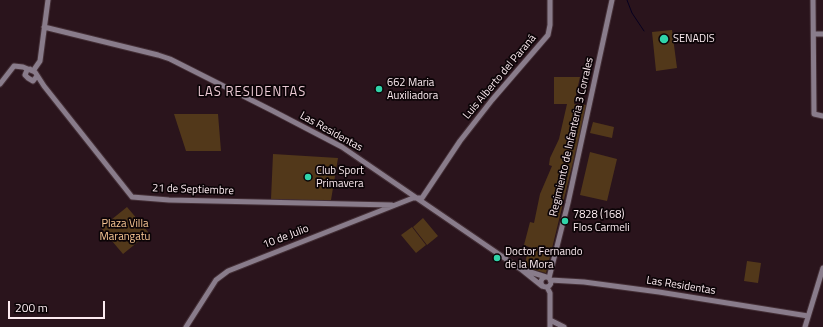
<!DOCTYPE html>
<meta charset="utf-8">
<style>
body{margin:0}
#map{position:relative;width:823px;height:327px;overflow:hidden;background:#2a141c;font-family:"Titillium Web",sans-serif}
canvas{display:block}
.scale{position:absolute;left:8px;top:301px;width:97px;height:18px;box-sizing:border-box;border:2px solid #fcebf0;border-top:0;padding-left:5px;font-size:12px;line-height:14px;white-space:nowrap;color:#fcebf0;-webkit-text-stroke:3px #0c0407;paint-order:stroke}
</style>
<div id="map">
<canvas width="823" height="327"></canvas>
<div class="scale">200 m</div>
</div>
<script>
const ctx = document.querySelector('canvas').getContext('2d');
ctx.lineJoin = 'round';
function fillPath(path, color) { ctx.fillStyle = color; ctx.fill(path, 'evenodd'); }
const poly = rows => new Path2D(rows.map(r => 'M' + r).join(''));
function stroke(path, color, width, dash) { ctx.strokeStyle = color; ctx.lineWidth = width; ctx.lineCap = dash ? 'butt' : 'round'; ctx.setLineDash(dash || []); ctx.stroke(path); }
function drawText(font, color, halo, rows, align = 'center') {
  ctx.font = font + ' "Titillium Web",sans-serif'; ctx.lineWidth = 3.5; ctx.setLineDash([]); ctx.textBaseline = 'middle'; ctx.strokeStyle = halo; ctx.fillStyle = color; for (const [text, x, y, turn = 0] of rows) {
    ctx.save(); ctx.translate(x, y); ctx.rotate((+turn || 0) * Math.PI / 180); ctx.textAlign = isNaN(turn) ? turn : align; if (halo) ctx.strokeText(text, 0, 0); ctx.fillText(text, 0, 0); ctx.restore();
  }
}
fillPath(poly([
 [672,30,677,68,656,71,652,32],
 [554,77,580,77,574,104,587,105,546,273,524,267,529,247,524,245,530,222,534,223,540,194,552,166,549,165,550,158,559,139,567,104,554,104],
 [174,114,218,114,221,151,186,151],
 [593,122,614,127,612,138,590,133],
 [590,152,617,159,607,201,580,195],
 [273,154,338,158,331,200,329,201,271,199],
 [127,207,149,233,123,254,101,228],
 [423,218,438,236,427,245,413,227],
 [412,227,426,245,416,253,401,235],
 [747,261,761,263,758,283,744,281]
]), '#52381a');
stroke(poly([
 [627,0,632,13,644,31]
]), '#070020', 1);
const secondary = poly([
 [813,0,814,114,823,116],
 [44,27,158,55,170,59,273,111,342,147,522,270,542,286],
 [814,34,823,34],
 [30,69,27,70,25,75,28,78,33,81,37,76],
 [33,71,40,61,48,0],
 [0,84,14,66,23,67,35,72,44,86,132,197,169,200,392,205],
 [527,271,546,277],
 '541 282a5 5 0 1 1 10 0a5 5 0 1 1-10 0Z',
 [549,278,568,203,612,0],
 [550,280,584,282,659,292,808,316],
 [547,287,550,293,550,327],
 [550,320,564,327],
 [186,327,216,280,228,271,413,198,422,198,460,141,492,100,548,35,550,25,550,0],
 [805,327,823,268]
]);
stroke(secondary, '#432e35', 7);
stroke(secondary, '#897c8b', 5);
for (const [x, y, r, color] of [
 [664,39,5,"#30d4a9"],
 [379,89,4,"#30d4a9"],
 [308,177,4,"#30d4a9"],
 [565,221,4,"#30d4a9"],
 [497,258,4,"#30d4a9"]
]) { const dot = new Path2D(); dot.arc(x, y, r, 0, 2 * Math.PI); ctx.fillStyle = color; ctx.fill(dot); stroke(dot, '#0c0407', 1.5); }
drawText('11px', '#fcebf0', '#0c0407', [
 ["SENADIS",673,39],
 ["662 Maria",387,83],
 ["Auxiliadora",387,96],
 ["Club Sport",316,171],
 ["Primavera",316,184],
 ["7828 (168)",573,215],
 ["Flos Carmeli",573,228],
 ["Doctor Fernando",505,252],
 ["de la Mora",505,265]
], 'left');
drawText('11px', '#fcebf0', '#0c0407', [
 ["Luis Alberto del Paraná",500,77,-50],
 ["Las Residentas",331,132,29],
 ["Regimiento de Infanteria 3 Corrales",572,137,-77],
 ["21 de Septiembre",193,190,2],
 ["10 de Julio",286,237,-21],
 ["Las Residentas",681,286,9]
]);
drawText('11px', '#fbc996', '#0c0407', [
 ["Plaza Villa",125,224],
 ["Marangatu",125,237]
]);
ctx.letterSpacing = '1px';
drawText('13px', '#eac9d3', '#0c0407', [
 ["LAS RESIDENTAS",252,93]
]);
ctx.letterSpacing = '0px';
</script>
